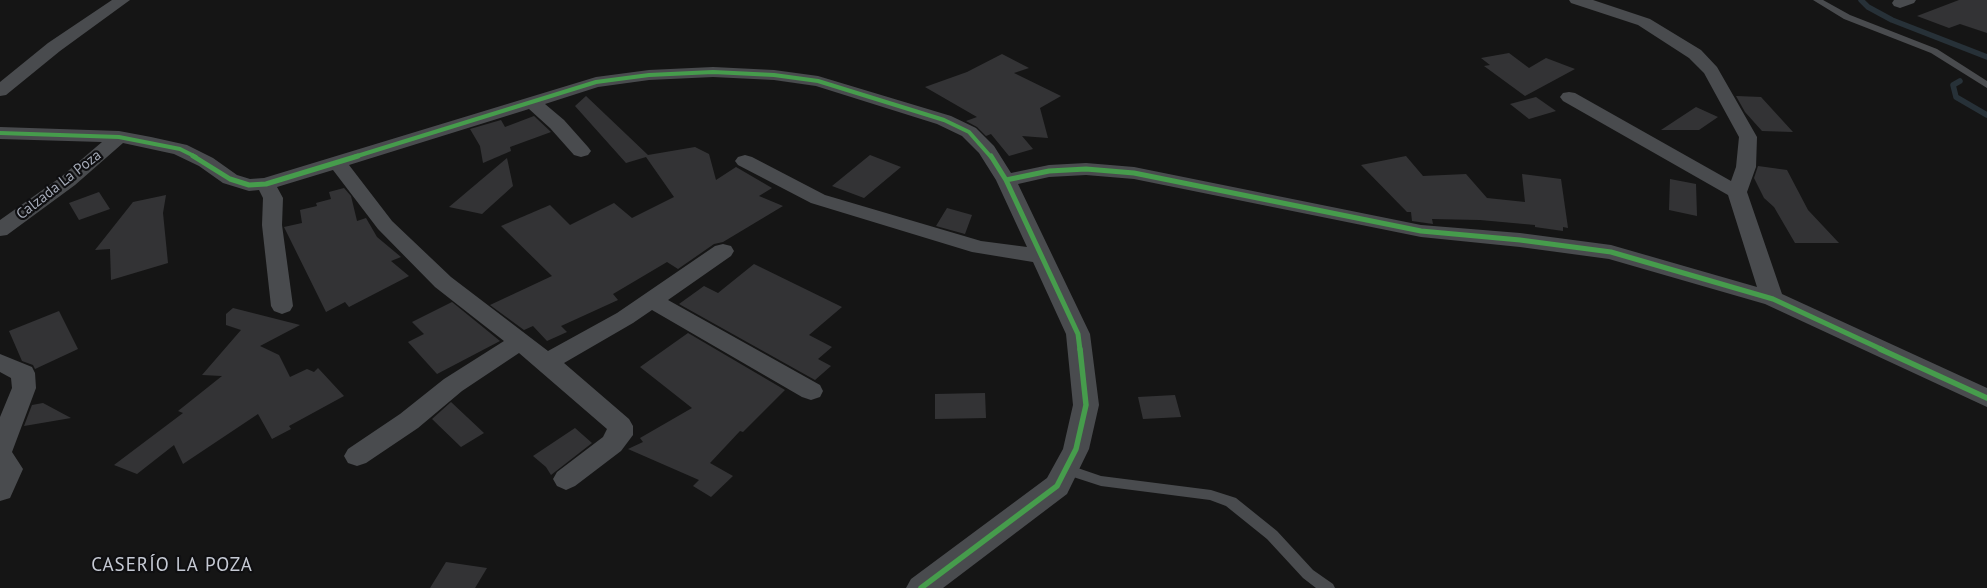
<!DOCTYPE html>
<meta charset="utf-8">
<style>
body{margin:0}
canvas{display:block;background:#151515}
</style>
<canvas width="1987" height="588"></canvas>
<script>
const ctx = document.querySelector('canvas').getContext('2d');
ctx.lineJoin = 'round';
const poly = rows => new Path2D(rows.map(r => 'M' + r).join(''));
function stroke(path, color, width, dash) { ctx.strokeStyle = color; ctx.lineWidth = width; ctx.lineCap = dash ? 'butt' : 'round'; ctx.setLineDash(dash || []); ctx.stroke(path); }
function fillPath(path, color) { ctx.fillStyle = color; ctx.fill(path, 'evenodd'); }
function drawText(font, color, halo, rows, align = 'center') {
  ctx.font = font + ' "PT Sans",sans-serif'; ctx.lineWidth = 4.5; ctx.setLineDash([]); ctx.textBaseline = 'middle'; ctx.strokeStyle = halo; ctx.fillStyle = color; for (const [text, x, y, turn = 0] of rows) {
    ctx.save(); ctx.translate(x, y); ctx.rotate((+turn || 0) * Math.PI / 180); ctx.textAlign = isNaN(turn) ? turn : align; if (halo) ctx.strokeText(text, 0, 0); ctx.fillText(text, 0, 0); ctx.restore();
  }
}
stroke(poly([
 [1861,0,1868,7,1892,20,1987,57],
 [1960,81,1953,85,1956,97,1987,115]
]), '#273138', 5.5);
fillPath(poly([
 [1959,0,1987,0,1987,33,1960,24,1949,28,1917,16],
 [1509,53,1529,68,1546,58,1575,69,1525,96,1484,66,1490,65,1481,58],
 [1002,54,1029,68,1014,73,1061,96,1040,108,1048,138,1022,136,1033,149,1009,156,991,134,986,136,977,127,966,121,977,117,925,87,967,72],
 [586,96,648,155,695,147,709,154,716,180,736,167,772,188,759,196,783,206,723,242,714,244,678,269,667,262,613,294,618,300,561,326,567,332,547,341,533,326,524,330,490,305,552,276,501,226,550,205,570,225,614,203,632,218,674,197,646,157,626,163,575,106],
 [1736,96,1761,97,1793,132,1762,131,1745,112],
 [1536,97,1556,111,1529,119,1510,104],
 [1696,107,1718,117,1699,130,1661,130],
 [534,116,551,132,510,147,511,151,483,163,480,146,470,129,501,120,505,127],
 [870,155,901,167,864,198,832,186],
 [1406,156,1423,176,1466,174,1487,198,1525,202,1522,174,1561,179,1568,228,1563,227,1563,231,1535,227,1535,225,1480,220,1432,219,1433,224,1412,221,1411,212,1407,212,1361,165],
 [507,158,513,186,482,214,449,207],
 [1758,166,1787,170,1808,210,1839,243,1795,243,1774,207,1764,198,1754,178],
 [1670,179,1696,184,1697,216,1669,210],
 [344,188,351,196,357,221,366,218,377,237,401,257,391,261,409,276,349,307,345,302,326,312,284,227,302,223,300,210,317,206,316,203,331,199,329,192],
 [99,192,110,209,79,220,69,203],
 [166,195,163,213,168,263,111,280,110,249,95,250,133,202],
 [947,208,972,215,965,234,936,226],
 [754,264,842,307,809,335,832,347,818,359,831,366,815,380,679,304,704,286,718,293],
 [452,302,500,341,437,374,408,342,424,334,412,322],
 [233,308,300,325,260,346,279,355,290,377,307,369,314,372,318,368,344,396,289,426,291,429,272,439,258,414,183,464,174,445,137,474,114,465,183,413,178,411,222,376,202,375,241,330,226,325,226,314],
 [59,311,78,349,35,369,33,365,22,361,9,331],
 [688,333,785,390,743,432,740,431,710,463,733,476,711,497,693,486,699,480,628,449,643,442,640,438,692,408,640,367],
 [985,393,986,418,935,419,935,394],
 [1175,395,1181,417,1143,419,1138,397],
 [451,402,484,433,461,447,432,419],
 [43,403,71,418,24,426,32,405],
 [575,428,592,443,551,475,546,467,533,456],
 [446,562,487,568,475,588,430,588]
]), '#333335');
fillPath(poly([
 [1813,0,1823,0,1850,15,1937,49,1987,81,1987,88,1931,53,1844,19,1813,0],
 [1066,464,1101,476,1211,490,1236,498,1277,531,1313,570,1333,584,1335,588,1316,588,1303,578,1267,539,1226,506,1210,500,1101,486,1061,473,1059,469,1061,465,1066,464]
]), '#494b4e');
fillPath(poly([
 [112,0,130,0,60,51,6,95,0,96,0,82,48,43,112,0],
 [1569,0,1593,0,1650,19,1701,50,1717,67,1757,137,1756,167,1747,192,1782,294,1987,388,1987,407,1765,304,1609,259,1520,247,1421,237,1134,179,1086,175,1049,177,1018,184,1090,334,1099,405,1089,449,1067,494,943,588,906,588,911,579,1047,478,1063,449,1073,405,1066,334,1033,262,972,252,811,203,738,165,735,161,738,157,745,155,752,157,825,195,981,241,1027,247,996,180,979,153,962,136,937,124,816,86,774,80,713,77,649,80,598,87,545,104,564,120,588,147,591,151,588,155,581,157,574,155,550,128,529,109,349,165,392,221,451,277,548,351,617,313,715,246,723,244,731,246,734,251,731,256,668,300,820,385,823,391,820,397,811,400,802,397,652,310,633,323,564,363,629,419,633,426,633,435,621,451,575,486,566,490,557,486,553,479,557,472,603,437,607,429,519,353,462,391,418,428,366,463,357,466,348,463,344,456,348,449,400,414,444,379,504,341,435,287,378,229,333,170,277,187,283,198,282,225,293,306,290,311,282,314,274,311,271,306,262,225,263,198,259,190,249,191,223,183,199,166,174,154,123,143,75,185,7,235,0,236,0,220,61,177,102,142,0,139,0,127,119,131,151,137,187,145,213,158,237,175,250,179,264,178,596,77,649,70,713,67,774,70,818,76,951,116,976,128,994,146,1011,173,1049,165,1086,163,1134,167,1421,225,1520,233,1611,245,1757,287,1728,195,1563,101,1560,97,1563,93,1569,92,1575,93,1731,181,1736,167,1739,137,1704,73,1689,58,1638,25,1571,3,1569,0],
 [1894,0,1916,0,1914,3,1900,8,1894,6,1892,3,1894,0],
 [0,354,32,367,35,373,36,388,12,452,23,469,10,498,0,501,0,417,12,388,11,378,0,372,0,354]
]), '#494b4e');
stroke(poly([
 [0,133,119,137,180,149,196,157],
 [354,157,596,82,649,75,713,72,774,75,818,81,944,120,969,132,991,157]
]), '#469c4c', 4);
stroke(poly([
 [193,156,230,179,249,185,266,184,358,156],
 [991,156,1006,180,1078,334,1080,350],
 [1006,180,1049,171,1086,169,1134,173,1421,231,1520,240,1611,252,1773,299,1883,350]
]), '#469c4c', 5);
stroke(poly([
 [1880,349,1987,398],
 [921,588,1057,486,1076,449,1086,405,1080,349]
]), '#469c4c', 5.5);
drawText('15px', '#a5abb8', '#0f0f11', [
 ["Calzada La Poza",59,185,-38]
]);
ctx.letterSpacing = '1px';
drawText('19px', '#c6cad4', '#0f0f11', [
 ["CASERÍO LA POZA",172,566]
]);
ctx.letterSpacing = '0px';
</script>
